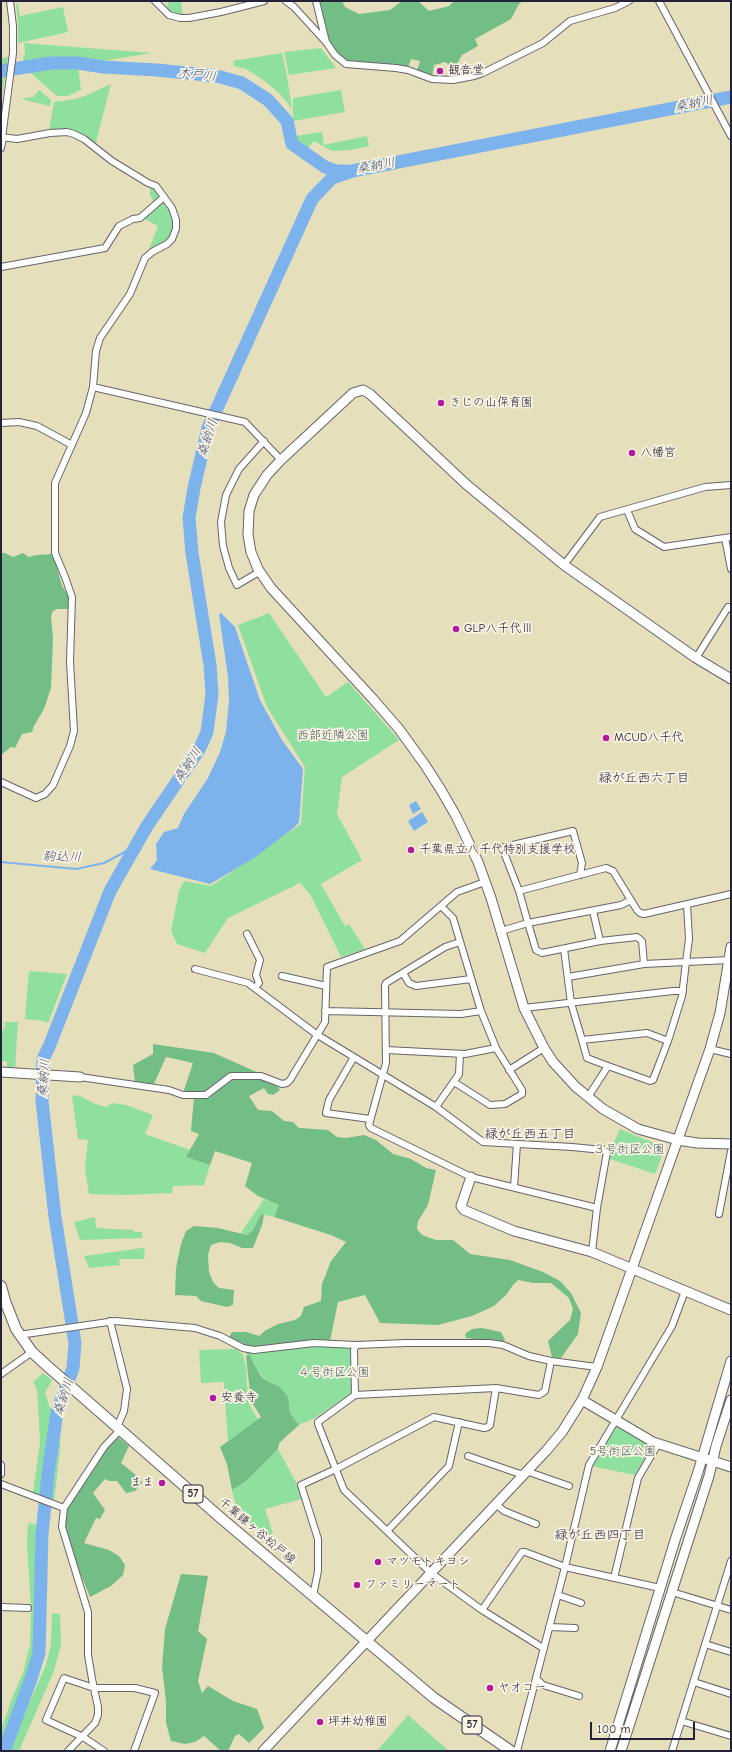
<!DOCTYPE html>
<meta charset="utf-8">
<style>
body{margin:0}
#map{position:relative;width:732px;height:1752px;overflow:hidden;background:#e6dfbb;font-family:"Comic Neue",sans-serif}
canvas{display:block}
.frame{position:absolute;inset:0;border:2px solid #22223b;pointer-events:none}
.scale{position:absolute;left:590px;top:1722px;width:105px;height:18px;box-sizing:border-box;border:2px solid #22223b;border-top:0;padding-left:5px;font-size:12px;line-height:14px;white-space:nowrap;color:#22223b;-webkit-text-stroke:3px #fcf5e5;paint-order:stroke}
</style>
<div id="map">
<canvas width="732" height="1752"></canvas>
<div class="frame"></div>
<div class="scale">100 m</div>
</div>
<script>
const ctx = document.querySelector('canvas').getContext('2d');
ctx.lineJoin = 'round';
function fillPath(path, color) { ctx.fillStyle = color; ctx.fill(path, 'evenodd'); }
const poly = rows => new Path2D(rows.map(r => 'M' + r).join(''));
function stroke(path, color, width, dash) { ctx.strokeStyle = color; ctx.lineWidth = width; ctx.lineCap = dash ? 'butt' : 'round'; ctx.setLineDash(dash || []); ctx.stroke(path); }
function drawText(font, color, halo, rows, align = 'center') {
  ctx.font = font + ' "Comic Neue","Klee One",sans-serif'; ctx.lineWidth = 3.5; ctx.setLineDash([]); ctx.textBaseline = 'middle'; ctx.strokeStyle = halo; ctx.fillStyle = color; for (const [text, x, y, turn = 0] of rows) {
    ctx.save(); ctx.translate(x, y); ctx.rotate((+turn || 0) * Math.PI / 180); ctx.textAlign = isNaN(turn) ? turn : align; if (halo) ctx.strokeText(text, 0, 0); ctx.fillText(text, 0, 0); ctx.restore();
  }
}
fillPath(poly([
 [169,1,185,1,181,2,183,16,174,15,166,9],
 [18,4,20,16,63,7,68,32,18,43,18,23,16,5],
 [24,43,152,53,78,65,81,90,68,96,57,96,25,68,23,58,25,55],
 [321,48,336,68,289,75,284,52],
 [282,53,287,76,292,109,280,94,265,81,246,69,234,66,233,61],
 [8,57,1,101,1,59],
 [111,84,95,146,85,138,49,131,54,102,70,100,85,96],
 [39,90,51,100,50,106,21,99,33,97],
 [341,90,345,112,293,121,293,98],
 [322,132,324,145,367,136,369,146,351,150,332,151,314,141,307,149,296,143,295,136],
 [150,186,156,189,161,196,155,204,150,195],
 [164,202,166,203,172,214,174,229,171,238,148,252,158,226,143,218],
 [269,613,326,697,348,682,399,740,342,777,337,814,362,860,321,884,345,926,349,924,365,949,341,957,310,894,300,883,228,918,205,953,177,944,171,931,179,891,184,881,211,886,301,824,305,767,267,707,238,625],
 [29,971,67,974,48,1023,44,1021,25,1019],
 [5,1022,18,1022,15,1070,7,1070,7,1061,1,1061,1,1032,4,1029],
 [78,1095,95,1104,106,1107,113,1103,126,1105,153,1115,145,1134,190,1150,186,1157,210,1165,204,1185,173,1186,172,1193,124,1195,89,1194,85,1168,88,1140,78,1139,72,1096],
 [620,1129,656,1144,662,1156,655,1174,610,1159,610,1151],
 [264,1199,279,1205,274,1217,261,1214,253,1230,247,1235,241,1233],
 [95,1217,96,1228,134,1230,134,1232,142,1232,142,1238,80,1240,74,1222],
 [142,1248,145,1248,144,1259,119,1259,120,1265,89,1268,84,1256],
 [284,1346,351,1346,351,1393,315,1418,299,1425,290,1413,288,1397,280,1387,265,1380,257,1370,254,1362,247,1355,246,1357,246,1352],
 [237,1349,243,1355,246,1367,248,1402,258,1420,228,1441,224,1382,201,1383,199,1350],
 [43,1373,52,1380,45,1393,50,1408,57,1412,61,1417,60,1449,54,1502,33,1493,40,1442,37,1389,33,1382],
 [616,1425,650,1445,651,1449,635,1475,591,1466],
 [278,1449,299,1488,302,1499,265,1509,273,1534,266,1536,239,1518,232,1490,245,1482],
 [28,1523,38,1525,35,1544,38,1612,38,1648,36,1659,1,1749,1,1730,12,1698,23,1673,30,1645,31,1609,27,1544],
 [52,1613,60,1614,61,1645,54,1671,19,1751,8,1751,46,1665,51,1644],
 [408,1715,449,1751,377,1751]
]), '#8fe09f');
fillPath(poly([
 [317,1,342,1,345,7,359,14,390,10,402,1,418,1,429,11,449,6,454,1,523,1,519,4,511,19,475,39,478,46,462,55,457,64,453,68,445,62,434,65,432,77,417,71,420,61,411,59,408,68,351,63,341,59,331,46],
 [1,553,5,553,13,557,23,553,29,557,36,555,53,554,62,586,69,597,69,609,57,609,53,611,51,616,53,638,51,688,44,709,34,726,32,732,22,734,15,748,11,747,1,755],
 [153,1044,214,1053,261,1074,240,1074,206,1094,183,1093,193,1063,166,1057,154,1084,135,1082,133,1065,153,1054],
 [232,1078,260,1078,276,1084,280,1090,273,1095,268,1094,264,1088,249,1096,258,1110,272,1111,284,1121,293,1122,299,1128,328,1130,337,1137,346,1138,364,1135,376,1140,393,1154,411,1159,426,1168,436,1170,428,1205,418,1221,417,1229,422,1235,436,1240,453,1240,470,1254,510,1260,543,1272,560,1281,571,1293,581,1313,578,1334,561,1358,552,1357,548,1341,570,1320,573,1309,569,1298,551,1283,533,1283,518,1280,513,1285,506,1295,494,1306,472,1316,438,1325,380,1323,365,1295,338,1302,330,1341,267,1348,245,1348,233,1341,229,1337,232,1332,246,1332,259,1336,266,1330,278,1324,295,1320,301,1316,304,1307,321,1301,322,1283,324,1279,331,1261,346,1242,331,1235,274,1217,279,1205,258,1196,245,1186,252,1163,215,1151,210,1165,186,1157,199,1134,191,1131,194,1097,208,1097],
 [261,1214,264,1215,262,1225,253,1248,242,1248,230,1243,220,1242,211,1245,208,1255,209,1272,213,1282,219,1288,234,1290,233,1305,227,1307,201,1301,196,1296,175,1295,176,1268,181,1244,186,1231,194,1226,218,1228,247,1235,253,1230],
 [482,1328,501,1332,505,1340,503,1342,466,1338,465,1334,472,1329],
 [249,1354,260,1375,265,1380,280,1387,288,1397,290,1413,299,1425,279,1443,278,1449,245,1482,232,1490,227,1464,220,1447,261,1417,251,1401,246,1357],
 [118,1437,129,1446,121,1463,141,1479,142,1483,135,1491,126,1493,117,1481,109,1481,105,1479,93,1493,105,1510,100,1519,96,1518,84,1543,109,1550,119,1556,125,1565,123,1575,111,1586,90,1597,72,1553,64,1527,65,1509,105,1448],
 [181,1574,208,1576,198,1631,207,1639,198,1681,202,1693,208,1686,233,1701,257,1709,264,1728,249,1743,239,1734,235,1736,228,1751,221,1751,204,1736,195,1742,185,1744,171,1741,166,1723,166,1701,162,1667,165,1629]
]), '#73be86');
fillPath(poly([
 [221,613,235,627,260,700,282,740,303,769,299,822,295,827,254,858,210,884,150,869,157,860,156,844,164,832,178,828,184,814,208,778,220,752,226,732,229,701,228,677,219,614],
 [416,801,421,809,413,814,409,805],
 [422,812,428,822,414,831,408,821]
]), '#7db3ec');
stroke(poly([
 [1,862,76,869,104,863,123,853,139,841]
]), '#7db3ec', 2);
stroke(poly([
 [1,71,51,63,78,63,103,67,157,70,217,76,242,83,268,100,287,121,292,144,325,167,336,171,348,171],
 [4,1751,31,1679,39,1653,42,1534,48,1474,57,1412,73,1368,75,1343,55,1217,42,1101,43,1059,49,1047,110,891,147,826,200,748,207,732,212,694,210,665,192,553,189,518,194,488,208,428,312,199,332,178,352,171,731,97]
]), '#7db3ec', 13);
const street = poly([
 [155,1,169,15,180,18,189,18,221,12,264,1],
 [286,1,294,7,326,42,335,55,346,64,396,68,408,70,432,79,453,80,474,76,483,73,543,43,570,21,615,8,629,1],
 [316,1,326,42],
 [659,1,731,136],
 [1,137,17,139,50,133,67,132,74,134,84,139,112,161,148,183,156,186,172,208,176,220,176,229,172,239,167,244,152,252,145,258,130,294,100,338,96,351,93,387,86,413,55,483,55,553,65,577,72,597,70,662,74,731,70,746,53,785,45,794,36,798,1,782],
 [2,138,13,53,13,26,10,1],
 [1,148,3,138],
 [1,267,105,248,119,226,133,219,140,218,164,197],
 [93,387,245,422,281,460],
 [1,423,19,422,37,426,72,445],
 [627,510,635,529,664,547,731,537],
 [725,538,731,569],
 [564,565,600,517,705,487,731,485],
 [259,572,237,585,229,568,223,546,221,522,226,495,239,469,264,441],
 [696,658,728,607,731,609],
 [519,891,503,850,504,847,573,831,582,863,580,875],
 [441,906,453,918,481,1011,496,1048,522,1090,522,1094,505,1104,490,1105,454,1082],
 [593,911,600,941,542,953,536,950,528,923,621,905,631,900],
 [501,931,528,923,519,891,606,868,613,871,637,910,640,913,644,914,731,894],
 [247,934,260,960,256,975,259,983,255,988],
 [600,941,637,937,642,941,644,964,686,962,689,939,687,904],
 [460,942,445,947,386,983,385,986,386,1063,369,1125,371,1128,471,1177,597,1208],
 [564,949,571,1003,582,1040,647,1033,668,1041,682,996,686,962,730,960],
 [195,969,248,983,316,1034,436,1107,483,1142,572,1147,603,1150,607,1152,597,1208,592,1252],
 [403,973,409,983,416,986,471,979],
 [282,976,326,986],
 [568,977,644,964],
 [524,1008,673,991,683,991],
 [325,1011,461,1014,481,1011],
 [582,1040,587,1058,608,1066,588,1097],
 [710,1049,731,1054],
 [386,1050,465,1054,496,1048],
 [354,1057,329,1100,326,1113,370,1119],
 [608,1066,650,1081,653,1080,668,1041],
 [509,1070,544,1048],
 [80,1077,169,1090,183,1095,206,1095,231,1076,261,1076,282,1084,287,1083,290,1080,325,1022,327,967,400,941,457,892,485,882],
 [436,1107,459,1074,460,1054],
 [514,1187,517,1144],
 [719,1214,731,1151],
 [110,1321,127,1389,124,1411,117,1427],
 [19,1335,115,1321,195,1328,220,1336,243,1348,254,1350,314,1343,356,1345,406,1343,489,1343,503,1345,529,1356,551,1361,597,1367],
 [1,1374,32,1352],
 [355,1395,354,1350,356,1345],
 [468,1456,523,1475],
 [1,1465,1,1474],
 [526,1471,569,1486],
 [1,1484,64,1508],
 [496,1504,504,1511,536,1524],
 [387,1531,449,1466,459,1422],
 [614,1578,638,1478,658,1444],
 [672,1592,731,1610],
 [558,1595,581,1603],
 [313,1596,318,1571,318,1539,301,1485,336,1469,434,1417,484,1428,488,1427,490,1425,496,1388],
 [1,1607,28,1608],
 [482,1610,522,1552,525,1552,565,1567,589,1465,672,1326,685,1291],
 [549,1627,575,1628],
 [705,1644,731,1652],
 [543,1648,482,1610,431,1573,344,1490,318,1424,318,1422,355,1395,496,1388,539,1395,545,1391,551,1361],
 [536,1678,543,1685,579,1696],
 [694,1682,731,1694],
 [681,1721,731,1736],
 [68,1751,95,1723,98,1715,98,1707,92,1679,88,1655,88,1612,62,1527,64,1508,104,1447,120,1430],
 [104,1751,83,1737,46,1720,64,1678,94,1688,135,1688,155,1693,134,1751],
 [517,1751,565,1567,660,1588],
 [672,1751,731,1561]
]);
const secondary = poly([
 [731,679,696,658,564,565,467,485,370,394,363,390,353,393,281,460,267,475,254,495,249,511,248,535,251,552,258,569,271,588,373,699,399,729,425,765,441,790,456,816,478,862,491,898,524,1008,544,1048,553,1062,576,1087,603,1109,638,1129,678,1140,697,1143,731,1144],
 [1,1072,80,1077],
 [471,1177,461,1206,464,1210,514,1231,592,1252,731,1310],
 [582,1400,653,1442,731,1467],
 [263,1751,546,1451,562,1432,582,1400,597,1367,710,1049,720,1013,731,947],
 [610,1751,676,1537,698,1472,731,1361],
 [621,1751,709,1476,716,1446,731,1400]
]);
const primary = poly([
 [1,1286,5,1301,16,1329,32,1352,45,1364,222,1519,434,1698,511,1751]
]);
stroke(street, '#676468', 8);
stroke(secondary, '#676468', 11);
stroke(primary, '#676468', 12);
stroke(street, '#fff', 6);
stroke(secondary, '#fff', 9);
stroke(primary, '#fff', 10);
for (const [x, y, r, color] of [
 [440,71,4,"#b5179e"],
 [441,403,4,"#b5179e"],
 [632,453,4,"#b5179e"],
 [456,629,4,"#b5179e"],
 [606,738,4,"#b5179e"],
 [411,850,4,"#b5179e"],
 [213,1398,4,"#b5179e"],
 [162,1483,4,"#b5179e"],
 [378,1562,4,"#b5179e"],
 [357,1585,4,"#b5179e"],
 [490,1688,4,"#b5179e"],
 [320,1722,4,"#b5179e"]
]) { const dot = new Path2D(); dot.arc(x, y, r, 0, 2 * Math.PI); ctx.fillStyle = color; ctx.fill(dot); stroke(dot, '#fcf5e5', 1.5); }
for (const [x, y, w] of [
 [193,1494,20],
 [472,1725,20]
]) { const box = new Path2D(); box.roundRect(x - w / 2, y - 9, w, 18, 3); ctx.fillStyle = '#fcf5e5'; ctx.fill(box); stroke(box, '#22223b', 1); }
drawText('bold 11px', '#22223b', null, [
 ["57",193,1494],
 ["57",472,1725]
]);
drawText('12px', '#22223b', '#fcf5e5', [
 ["観音堂",448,71],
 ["きじの山保育園",449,403],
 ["八幡宮",640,453],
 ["GLP八千代Ⅲ",464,629],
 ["MCUD八千代",614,738],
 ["千葉県立八千代特別支援学校",419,850],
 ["安養寺",221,1398],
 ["まま",154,1483,"right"],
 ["マツモトキヨシ",386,1562],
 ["ファミリーマート",365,1585],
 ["ヤオコー",498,1688],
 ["坪井幼稚園",328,1722]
], 'left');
drawText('12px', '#435b59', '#fcf5e5', [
 ["西部近隣公園",333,736],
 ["３号街区公園",629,1150],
 ["４号街区公園",334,1373],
 ["5号街区公園",623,1452]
]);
drawText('12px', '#22223b', '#fcf5e5', [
 ["千葉鎌ヶ谷松戸線",257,1531,40]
]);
drawText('italic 13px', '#425579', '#fcf5e5', [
 ["木戸川",197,75,6],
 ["桑納川",694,104,-11],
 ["桑納川",376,166,-11],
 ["桑納川",208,438,-73],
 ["桑納川",188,765,-57],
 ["駒込川",62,857,1],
 ["桑納川",44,1078,-86],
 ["桑納川",64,1397,-72]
]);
drawText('13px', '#22223b', '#fcf5e5', [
 ["緑が丘西六丁目",644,778],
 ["緑が丘西五丁目",530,1134],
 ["緑が丘西四丁目",600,1535]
]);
</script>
